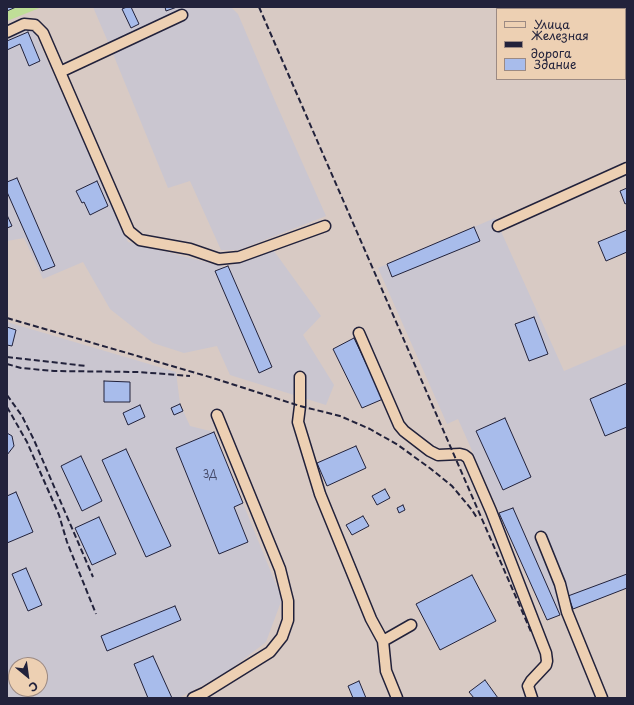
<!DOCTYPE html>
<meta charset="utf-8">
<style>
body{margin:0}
#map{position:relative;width:634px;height:705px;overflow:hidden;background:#d8cac4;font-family:"Playpen Sans",sans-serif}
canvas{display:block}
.frame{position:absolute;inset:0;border:8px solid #22223b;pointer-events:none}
.legend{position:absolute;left:496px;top:8px;width:130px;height:72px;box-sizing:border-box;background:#edd0b3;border:1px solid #9c8a83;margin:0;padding:5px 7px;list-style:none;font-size:12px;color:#22223b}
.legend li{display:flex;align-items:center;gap:8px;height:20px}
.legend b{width:20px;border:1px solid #9c8a83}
.north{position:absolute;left:8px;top:657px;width:40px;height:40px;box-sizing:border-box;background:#edd0b3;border:1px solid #9c8a83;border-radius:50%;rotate:151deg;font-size:11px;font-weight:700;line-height:16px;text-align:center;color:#22223b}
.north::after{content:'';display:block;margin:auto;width:14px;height:18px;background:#22223b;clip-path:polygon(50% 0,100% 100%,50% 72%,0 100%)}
</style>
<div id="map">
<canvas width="634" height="705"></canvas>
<div class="frame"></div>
<ul class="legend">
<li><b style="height:5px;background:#edd0b3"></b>Улица</li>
<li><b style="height:5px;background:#22223b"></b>Железная дорога</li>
<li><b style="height:11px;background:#a8bceb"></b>Здание</li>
</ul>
<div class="north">С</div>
</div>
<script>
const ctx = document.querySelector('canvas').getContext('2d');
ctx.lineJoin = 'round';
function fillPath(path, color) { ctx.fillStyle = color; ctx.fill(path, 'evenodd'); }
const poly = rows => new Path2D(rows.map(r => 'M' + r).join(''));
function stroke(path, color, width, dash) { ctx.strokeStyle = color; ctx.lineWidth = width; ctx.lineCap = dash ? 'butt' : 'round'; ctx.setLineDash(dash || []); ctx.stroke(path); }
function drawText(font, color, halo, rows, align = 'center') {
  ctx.font = font + ' "Playpen Sans",sans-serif'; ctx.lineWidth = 3.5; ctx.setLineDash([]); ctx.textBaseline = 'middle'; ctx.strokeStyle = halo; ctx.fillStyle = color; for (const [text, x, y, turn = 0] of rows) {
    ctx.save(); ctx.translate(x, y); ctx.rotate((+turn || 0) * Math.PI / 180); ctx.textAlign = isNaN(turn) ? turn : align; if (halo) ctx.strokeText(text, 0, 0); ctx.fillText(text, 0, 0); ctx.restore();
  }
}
fillPath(poly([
 [93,7,231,7,238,14,275,101,326,216,239,250,221,250,190,181,168,188,111,49],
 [23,27,33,29,128,242,225,267,274,251,321,316,303,335,334,385,326,405,230,375,217,346,184,353,153,343,110,309,83,262,43,279,24,238,7,241,7,34],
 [495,218,564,371,627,344,627,588,573,609,547,620,458,419,447,424,378,268],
 [7,322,176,372,180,404,190,426,214,432,282,599,266,642,227,672,179,698,7,698],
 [16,665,40,665,40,689,16,689]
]), '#cac6d0');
fillPath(poly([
 [7,7,42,7,7,21]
]), '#bfde97');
const building = poly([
 [7,7,16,7,7,11,7,7],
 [127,7,131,7,139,24,131,28,122,9,127,7],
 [165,7,177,7,166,11,165,7],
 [28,32,40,61,29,66,20,44,7,50,7,41,28,32],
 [17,178,55,266,42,271,7,192,7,182,17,178],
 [97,181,108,206,90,215,84,202,82,203,76,191,97,181],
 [627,188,627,203,625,204,620,191,627,188],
 [7,215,12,226,7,228,7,215],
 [474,227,480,241,392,277,387,264,474,227],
 [627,230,627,252,606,261,598,242,627,230],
 [228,266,272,367,259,373,215,271,228,266],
 [534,317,548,354,529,361,515,324,534,317],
 [7,327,16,330,12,346,7,345,7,327],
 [354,338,383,399,362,408,333,349,354,338],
 [104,381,130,382,130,402,104,402,104,381],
 [627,383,627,427,605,436,590,399,627,383],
 [180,404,183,411,174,415,171,408,180,404],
 [140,405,145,417,128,425,123,413,140,405],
 [505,418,531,477,503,490,476,431,505,418],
 [214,432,243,503,234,507,248,542,219,554,176,448,214,432],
 [7,433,12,436,14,446,7,455,7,433],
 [356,446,366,468,327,486,317,463,356,446],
 [126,449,171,546,146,557,102,460,126,449],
 [81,456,102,501,82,511,61,466,81,456],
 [385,489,390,498,377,505,372,496,385,489],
 [16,492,33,532,7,543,7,496,16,492],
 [403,505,405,510,399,513,397,508,403,505],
 [513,508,560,615,547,620,499,513,513,508],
 [363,516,369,526,352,535,346,525,363,516],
 [99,517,116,554,92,565,75,528,99,517],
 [26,568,42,605,28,611,12,574,26,568],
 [627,574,627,588,573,609,568,596,627,574],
 [472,575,496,621,440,650,416,604,472,575],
 [175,606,181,620,107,651,101,636,175,606],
 [153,656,172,698,148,698,134,664,153,656],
 [485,680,498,698,474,698,469,692,485,680],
 [359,681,366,698,353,698,348,686,359,681]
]);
fillPath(building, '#a8bceb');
stroke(building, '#22223b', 1);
const minor = poly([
 [627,7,627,8],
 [7,32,24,24,35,25,43,33,129,231,140,240,190,249,219,259,239,257,325,226],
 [60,72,182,15],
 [498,226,627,168],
 [359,333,399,425,404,431,430,451,438,455,460,454,464,455,468,458,491,511,546,653,547,661,546,665,531,681,528,686,532,698],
 [300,377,300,406,298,422,320,494,371,619,383,641,386,671,397,698],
 [541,537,560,584,567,612,602,698],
 [383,641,411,625],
 [193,698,204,693,270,652,282,637,288,620,288,601,280,569,217,415]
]);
stroke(minor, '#22223b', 13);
stroke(minor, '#edd0b3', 10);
stroke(poly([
 [259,7,532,634],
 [7,318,213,378,300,406,340,416,370,429,398,445,431,469,452,486,472,510,477,518],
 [7,357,86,366],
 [7,364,21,368,54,371,139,372,190,376],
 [7,395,22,416,34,440,93,577],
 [7,407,27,442,59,515,67,542,96,614]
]), '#22223b', 2, [6, 3]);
drawText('10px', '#444867', null, [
 ["3Д",210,475]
]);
</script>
